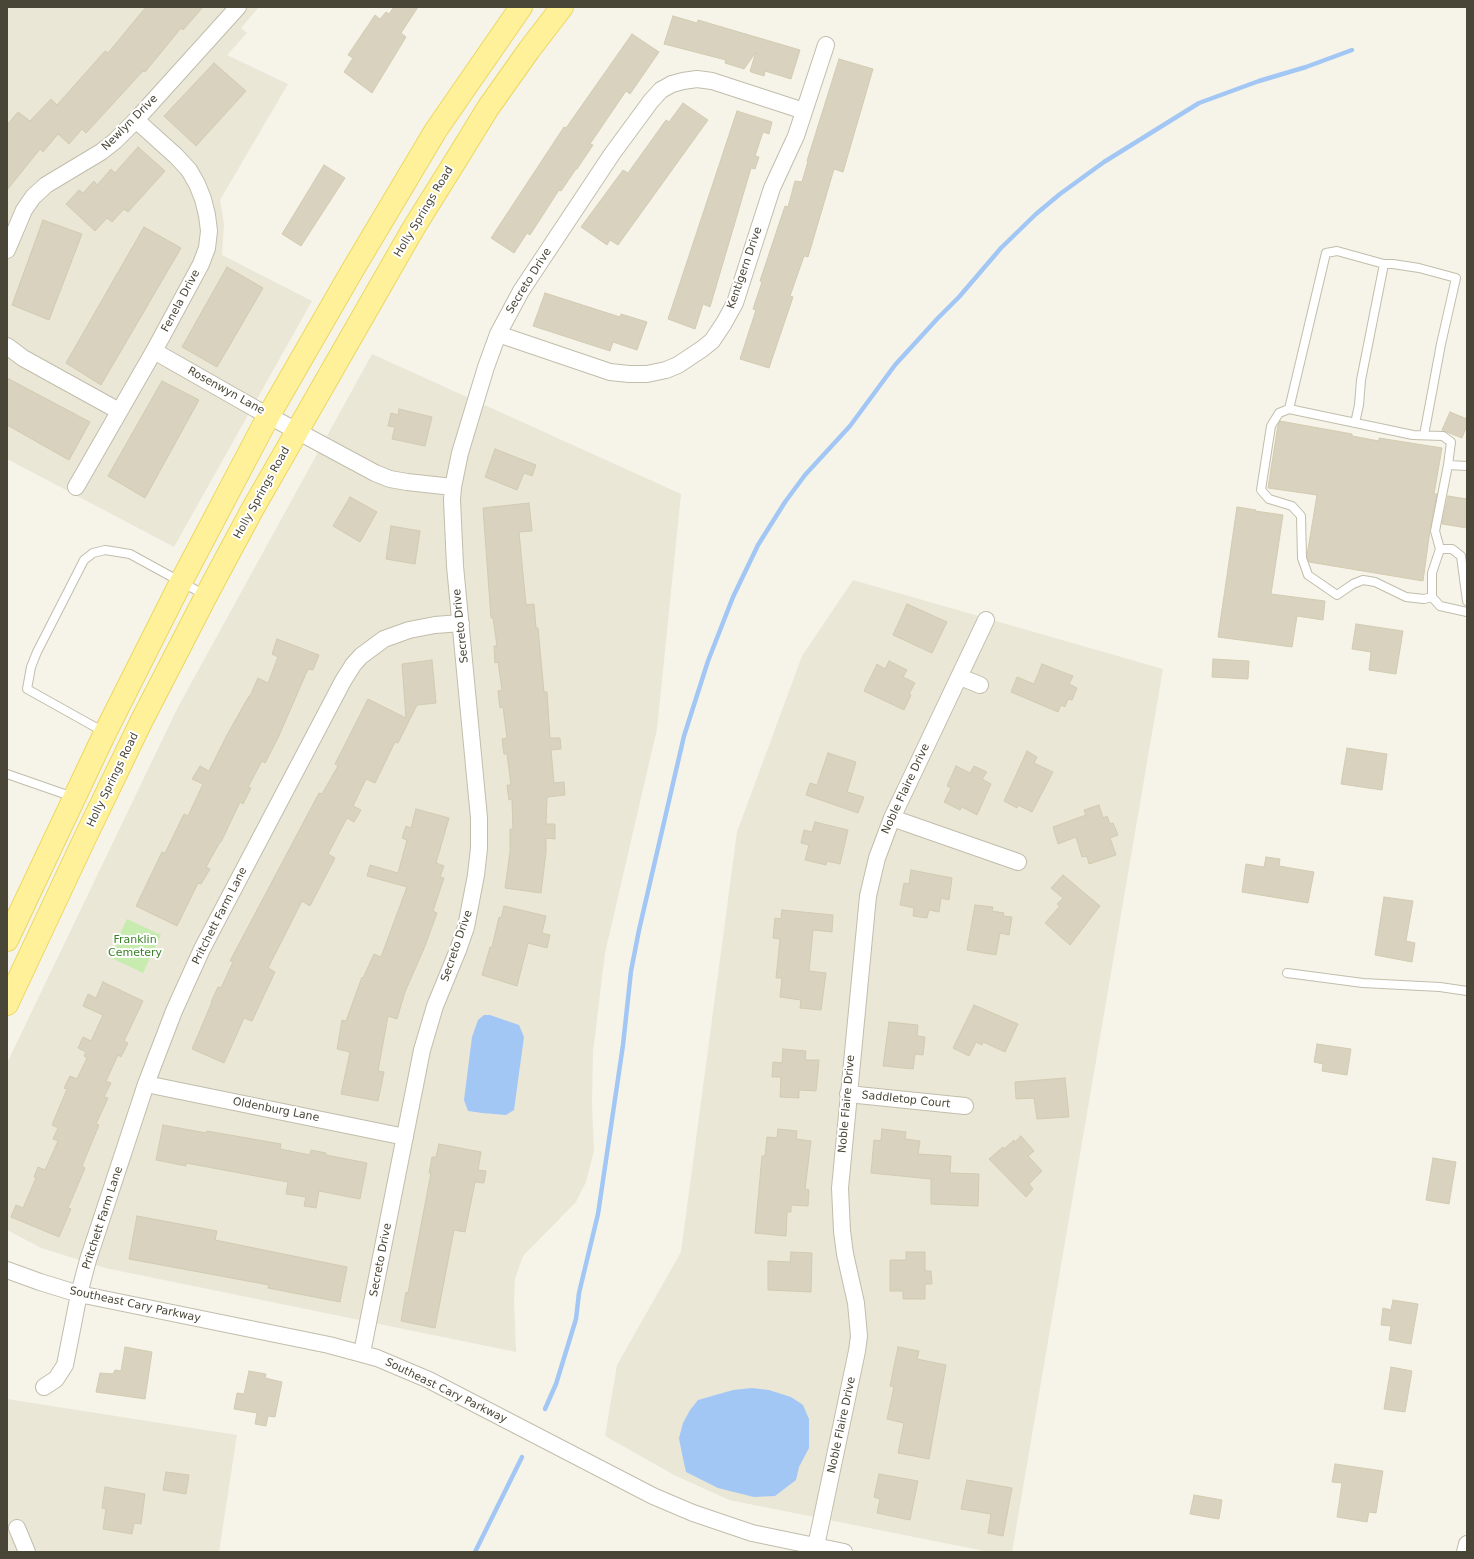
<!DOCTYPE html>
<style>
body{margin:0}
#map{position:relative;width:1474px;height:1559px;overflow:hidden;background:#f6f4e9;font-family:"DejaVu Sans",sans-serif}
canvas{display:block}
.frame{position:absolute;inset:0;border:8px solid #4a4637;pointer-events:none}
</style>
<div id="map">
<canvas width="1474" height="1559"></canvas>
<div class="frame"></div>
</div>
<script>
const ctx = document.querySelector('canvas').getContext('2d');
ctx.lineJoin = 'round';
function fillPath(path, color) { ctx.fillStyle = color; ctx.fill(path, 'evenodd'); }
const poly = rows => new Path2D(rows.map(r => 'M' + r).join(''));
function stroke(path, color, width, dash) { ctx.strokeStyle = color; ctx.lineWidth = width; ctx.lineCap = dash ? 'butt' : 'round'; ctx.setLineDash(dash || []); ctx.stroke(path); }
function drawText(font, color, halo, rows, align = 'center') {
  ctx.font = font + ' "DejaVu Sans",sans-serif'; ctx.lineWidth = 4; ctx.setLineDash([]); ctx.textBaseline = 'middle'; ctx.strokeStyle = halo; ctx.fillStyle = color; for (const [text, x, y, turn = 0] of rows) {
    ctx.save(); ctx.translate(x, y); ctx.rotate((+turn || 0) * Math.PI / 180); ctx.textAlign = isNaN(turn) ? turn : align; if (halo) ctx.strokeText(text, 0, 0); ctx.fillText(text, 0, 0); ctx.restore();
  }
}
fillPath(poly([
 [7,7,259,7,241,28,247,33,227,55,288,84,220,200,224,224,222,255,312,301,174,547,7,459],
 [372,354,681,494,657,729,605,953,593,1052,592,1105,594,1151,586,1182,576,1202,523,1256,515,1279,514,1302,516,1352,105,1268,41,1248,7,1230,7,1063,178,707],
 [853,580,1163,669,1012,1552,989,1552,729,1500,674,1475,605,1436,617,1365,681,1252,737,832,802,656],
 [7,1399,237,1435,219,1552,7,1552]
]), '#eae7d7');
fillPath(poly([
 [127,919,161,935,143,973,109,957]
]), '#c8ecb0');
fillPath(poly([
 [484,1015,490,1015,519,1025,524,1037,514,1110,506,1115,482,1113,468,1111,464,1100,472,1037,478,1020],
 [752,1388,769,1390,791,1397,803,1405,809,1419,809,1448,799,1467,796,1480,775,1496,754,1497,718,1488,686,1472,682,1454,679,1438,683,1423,690,1410,698,1400,733,1390]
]), '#a3c7f5');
stroke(poly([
 [545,1409,556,1384,576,1319,579,1293,598,1214,623,1045,631,971,639,930,684,736,708,661,733,597,758,545,785,502,805,475,850,426,895,365,938,318,959,297,1001,248,1036,214,1060,194,1104,162,1199,103,1259,81,1306,67,1352,50],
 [475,1552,522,1457]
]), '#a3c7f5', 4.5);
const building = poly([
 [146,7,203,7,183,30,181,28,145,72,143,71,86,133,82,129,69,144,58,134,43,152,40,149,7,190,7,125,18,112,30,121,51,99,57,105,105,51,108,53,146,7],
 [394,7,418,7,401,33,406,37,372,93,344,72,353,58,348,55,375,15,380,19,386,12,389,14,394,7],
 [673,16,697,23,698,20,800,50,791,79,765,71,764,76,751,72,750,71,756,52,744,69,725,63,726,60,664,44,673,16],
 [632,34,659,52,630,94,626,91,590,144,593,145,577,169,576,169,561,191,559,190,530,235,527,233,514,253,491,238,564,127,566,128,632,34],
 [839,59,873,69,843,172,834,169,808,257,804,256,790,296,793,297,769,368,740,359,756,310,753,309,762,282,760,281,785,206,788,207,795,181,802,182,808,161,807,161,839,59],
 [214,63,246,91,196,146,164,116,214,63],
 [683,103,708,120,618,245,610,240,607,245,581,227,623,170,628,173,666,120,669,122,683,103],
 [737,111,772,122,769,134,763,132,755,156,759,157,755,169,751,168,710,307,703,304,695,329,668,319,737,111],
 [138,147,165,171,128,212,124,209,112,222,107,218,95,231,66,204,79,190,83,193,94,181,97,185,111,169,115,173,138,147],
 [324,165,345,178,301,246,282,234,324,165],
 [43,220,82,234,49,320,12,305,43,220],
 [144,227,181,248,101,385,66,363,144,227],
 [227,267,263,288,217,367,182,347,227,267],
 [545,293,620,317,621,314,647,322,637,350,613,342,610,351,533,326,545,293],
 [7,378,90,422,69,460,7,425,7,378],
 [162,381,199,400,145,498,108,476,162,381],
 [399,409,432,417,425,446,392,439,395,427,388,426,391,413,398,415,399,409],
 [1450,412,1467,419,1467,425,1462,438,1442,430,1450,412],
 [1280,421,1352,434,1352,436,1379,441,1379,438,1442,448,1434,494,1437,494,1430,530,1423,581,1309,562,1307,555,1317,495,1268,488,1278,425,1280,421],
 [495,449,536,465,532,476,524,473,517,490,485,477,495,449],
 [1448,496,1467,499,1467,528,1442,524,1448,496],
 [350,497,377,512,360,542,333,526,350,497],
 [529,503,532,531,519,532,526,605,534,604,536,628,538,628,544,692,547,692,550,738,560,738,561,749,551,750,554,783,564,782,565,795,547,797,546,824,555,824,555,839,546,838,546,852,541,893,505,888,510,852,510,829,513,829,512,799,509,800,507,785,511,785,507,754,504,754,502,739,507,738,503,707,500,708,498,691,502,690,498,662,495,663,494,646,497,646,493,618,491,618,483,508,529,503],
 [1237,507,1256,510,1255,511,1283,515,1271,594,1325,601,1323,620,1297,616,1292,647,1218,637,1237,507],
 [391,526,420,531,415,564,386,559,391,526],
 [907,604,947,622,932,653,893,635,907,604],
 [1356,624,1403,631,1396,674,1369,670,1371,652,1352,649,1356,624],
 [277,639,319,655,313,670,308,669,278,738,265,763,262,761,248,787,251,788,243,804,240,802,221,842,220,842,206,867,210,869,201,884,198,883,177,926,136,906,162,852,165,853,184,814,188,816,203,784,192,779,200,766,209,771,227,735,249,696,250,696,258,678,268,683,278,657,272,654,277,639],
 [1213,659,1249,661,1248,679,1212,677,1213,659],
 [432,660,436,703,417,705,398,743,395,742,375,783,366,779,353,806,361,810,354,822,347,818,328,854,335,858,310,906,302,901,268,968,275,972,252,1021,244,1018,224,1063,192,1049,212,1002,211,1002,218,987,221,988,233,962,230,961,319,793,322,794,338,766,335,764,368,699,406,718,402,664,432,660],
 [889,661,907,670,903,677,915,683,909,694,911,695,904,710,864,691,877,664,885,669,889,661],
 [1042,664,1073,676,1069,684,1077,688,1072,700,1068,699,1065,707,1061,705,1058,712,1011,692,1017,677,1034,684,1042,664],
 [1347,748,1387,754,1382,790,1341,784,1347,748],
 [1027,751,1037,757,1034,763,1053,772,1032,812,1018,805,1017,808,1004,801,1027,751],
 [828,753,856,762,847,792,864,797,858,813,806,795,810,783,817,785,828,753],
 [956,766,970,773,974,766,987,772,982,779,991,784,977,815,962,807,960,810,944,802,951,788,947,786,956,766],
 [1099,805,1103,818,1107,816,1110,824,1113,823,1118,835,1110,838,1116,855,1089,864,1087,856,1082,857,1076,837,1058,844,1053,827,1086,815,1084,810,1099,805],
 [416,809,449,818,436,863,444,866,440,877,444,878,433,911,437,913,425,946,405,992,397,1019,388,1016,378,1071,384,1072,378,1101,341,1094,350,1052,337,1049,342,1020,346,1021,362,977,363,978,374,954,381,957,407,887,367,876,370,865,398,873,407,840,402,838,406,826,411,828,416,809],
 [815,822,848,830,840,864,827,861,826,865,805,860,809,845,801,843,804,830,812,832,815,822],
 [1266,857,1280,859,1279,866,1314,872,1308,903,1242,892,1246,864,1264,867,1266,857],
 [911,870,952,878,949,900,941,898,939,912,929,910,927,918,913,916,914,908,900,905,904,883,909,884,911,870],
 [1063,875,1100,906,1070,945,1045,923,1060,906,1057,904,1063,898,1051,888,1063,875],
 [1384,897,1413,901,1406,941,1415,943,1412,962,1375,955,1384,897],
 [975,905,993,907,992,911,1004,913,1003,916,1012,917,1009,935,1000,933,996,955,967,950,975,905],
 [504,906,546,916,542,933,550,935,547,948,528,943,517,986,482,975,490,947,492,947,499,917,501,918,504,906],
 [782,910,833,915,832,932,813,930,809,971,826,973,821,1010,800,1008,801,1000,780,997,782,978,776,978,780,939,773,938,775,918,781,919,782,910],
 [103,982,143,1001,124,1041,128,1043,121,1057,118,1055,106,1081,111,1083,104,1097,108,1098,96,1124,99,1125,82,1166,85,1168,68,1208,71,1209,59,1237,11,1217,16,1205,23,1208,36,1178,34,1177,38,1167,45,1170,58,1141,53,1139,58,1128,52,1125,67,1089,64,1088,70,1076,77,1079,87,1058,84,1056,86,1052,78,1048,83,1037,91,1041,103,1015,83,1006,88,994,96,998,103,982],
 [974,1005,1018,1024,1005,1052,983,1042,982,1045,976,1042,969,1056,953,1048,974,1005],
 [889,1022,918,1025,917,1036,925,1037,923,1055,915,1054,913,1069,883,1066,889,1022],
 [1317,1044,1351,1049,1347,1075,1322,1071,1323,1064,1314,1062,1317,1044],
 [783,1049,806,1051,805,1060,819,1060,816,1091,799,1090,799,1098,780,1097,781,1077,772,1077,773,1062,782,1063,783,1049],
 [1065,1078,1069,1117,1037,1119,1034,1098,1016,1099,1015,1082,1065,1078],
 [163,1125,206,1133,207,1131,281,1144,280,1149,310,1155,311,1150,326,1153,326,1155,367,1163,360,1199,319,1191,316,1208,304,1206,306,1197,286,1194,288,1182,186,1163,186,1166,156,1160,163,1125],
 [778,1129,797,1131,796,1139,811,1141,805,1189,809,1190,808,1206,791,1205,791,1212,787,1212,786,1236,755,1233,762,1156,765,1156,767,1137,777,1138,778,1129],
 [882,1129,906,1132,905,1139,920,1141,918,1154,951,1156,950,1173,979,1174,978,1206,931,1204,931,1179,871,1173,874,1140,881,1141,882,1129],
 [1021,1136,1034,1151,1028,1156,1042,1171,1029,1184,1033,1189,1026,1197,989,1159,1003,1147,1004,1149,1014,1140,1015,1142,1021,1136],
 [439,1144,481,1152,478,1170,486,1171,484,1183,475,1182,465,1232,454,1230,435,1328,401,1321,406,1292,408,1293,431,1173,429,1173,432,1157,436,1157,439,1144],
 [1433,1158,1456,1162,1449,1204,1426,1200,1433,1158],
 [137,1216,217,1231,215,1240,347,1267,340,1302,268,1288,269,1285,129,1259,137,1216],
 [791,1252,812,1253,811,1292,768,1290,768,1261,790,1262,791,1252],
 [906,1252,925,1252,925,1271,931,1271,932,1284,925,1284,925,1299,903,1299,903,1291,890,1291,890,1260,906,1260,906,1252],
 [1393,1300,1418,1304,1411,1344,1389,1340,1391,1326,1381,1325,1383,1308,1391,1310,1393,1300],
 [125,1347,152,1352,145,1399,96,1392,100,1373,113,1374,115,1370,121,1371,125,1347],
 [898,1347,919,1351,917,1359,946,1365,929,1459,898,1453,904,1423,887,1419,894,1387,890,1386,898,1347],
 [1391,1367,1412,1371,1405,1412,1384,1409,1391,1367],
 [249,1371,266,1374,265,1378,282,1382,275,1417,268,1416,266,1426,255,1424,257,1413,234,1409,237,1393,244,1394,249,1371],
 [1335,1464,1383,1471,1376,1513,1369,1512,1367,1522,1337,1517,1342,1483,1332,1482,1335,1464],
 [166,1472,189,1475,186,1494,163,1490,166,1472],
 [879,1474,918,1481,910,1520,877,1513,880,1499,874,1497,879,1474],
 [967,1480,1012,1488,1003,1536,988,1533,991,1514,961,1509,967,1480],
 [105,1487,145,1494,141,1524,134,1523,132,1534,103,1529,106,1509,102,1508,105,1487],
 [1194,1495,1222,1500,1219,1519,1190,1514,1194,1495]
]);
fillPath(building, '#d8d2be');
stroke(building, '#d3cbb1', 1);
const lane = poly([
 [1289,409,1326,253,1337,251,1384,264,1393,264,1419,268,1456,278,1441,344,1424,435],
 [1355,423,1359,405,1361,380,1384,264],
 [1440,549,1435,531,1448,465,1467,466],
 [1432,597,1424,599,1406,597,1375,582,1363,580,1353,584,1337,595,1308,575,1302,558,1301,516,1292,506,1269,499,1261,490,1271,426,1279,413,1289,409,1413,435,1443,436,1451,442,1448,465],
 [1467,601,1461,556,1452,549,1440,549,1432,573,1432,597,1440,606,1467,612],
 [104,732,27,689,31,667,37,652,84,560,93,553,105,550,130,554,205,595],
 [7,774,73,797],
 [1287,973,1363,983,1440,987,1467,991]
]);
const street = poly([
 [7,250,24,210,33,197,46,185,101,152,115,141,136,120,238,7],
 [498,334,610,372,629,374,647,374,666,370,678,365,702,349,712,341,724,323,735,303,772,188,796,136,826,45],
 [7,346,23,358,119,411],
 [154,351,256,409,375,473,390,479,407,482,453,487],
 [76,487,154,351,201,264,207,248,209,231,207,215,203,199,197,184,189,170,176,156,136,120],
 [960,677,980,685],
 [892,818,1018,862],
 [146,1084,405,1137],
 [848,1094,965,1106],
 [7,1270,40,1282,79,1294,329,1345,377,1358,429,1380,653,1496,693,1513,752,1533,844,1552],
 [362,1353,422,1050,435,1006,458,950,466,927,476,875,479,848,479,818,455,566,452,500,453,487,460,453,486,367,498,334,521,291,612,154,651,101,661,90,672,84,683,81,697,79,712,81,804,111],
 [44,1387,56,1379,65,1365,79,1294,88,1260,146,1084,174,1011,202,949,343,681,353,665,361,656,384,639,409,630,435,625,461,623],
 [17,1528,27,1552],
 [816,1546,857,1351,859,1336,856,1303,845,1254,842,1231,840,1188,868,896,877,858,892,818,986,620],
 [1465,1552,1467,1544]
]);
const primary = poly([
 [7,940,105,733,181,582,269,415,352,271,436,130,521,7],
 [7,1004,84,840,141,722,206,596,252,510,413,229,456,160,488,108,529,50,562,7]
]);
stroke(lane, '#c2bdab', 10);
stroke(street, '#c2bdab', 18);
stroke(primary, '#ecd761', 24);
stroke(lane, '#fff', 8);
stroke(street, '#fff', 16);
stroke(primary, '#fff199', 22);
drawText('11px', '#4a4637', '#fff', [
 ["Newlyn Drive",130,123,-45],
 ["Holly Springs Road",424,212,-59],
 ["Kentigern Drive",745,268,-71],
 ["Secreto Drive",529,281,-58],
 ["Fenela Drive",181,301,-62],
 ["Rosenwyn Lane",226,391,29],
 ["Holly Springs Road",262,493,-61],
 ["Secreto Drive",461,626,-96],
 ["Holly Springs Road",113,780,-64],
 ["Noble Flaire Drive",906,789,-65],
 ["Pritchett Farm Lane",220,916,-63],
 ["Secreto Drive",457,946,-71],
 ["Saddletop Court",906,1100,6],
 ["Noble Flaire Drive",847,1104,-85],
 ["Oldenburg Lane",276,1110,11],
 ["Pritchett Farm Lane",103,1218,-72],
 ["Secreto Drive",381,1260,-79],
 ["Southeast Cary Parkway",135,1305,12],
 ["Southeast Cary Parkway",446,1391,26],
 ["Noble Flaire Drive",842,1425,-78]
]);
drawText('11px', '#3a8125', '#fff', [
 ["Franklin",135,940],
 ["Cemetery",135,953]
]);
</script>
